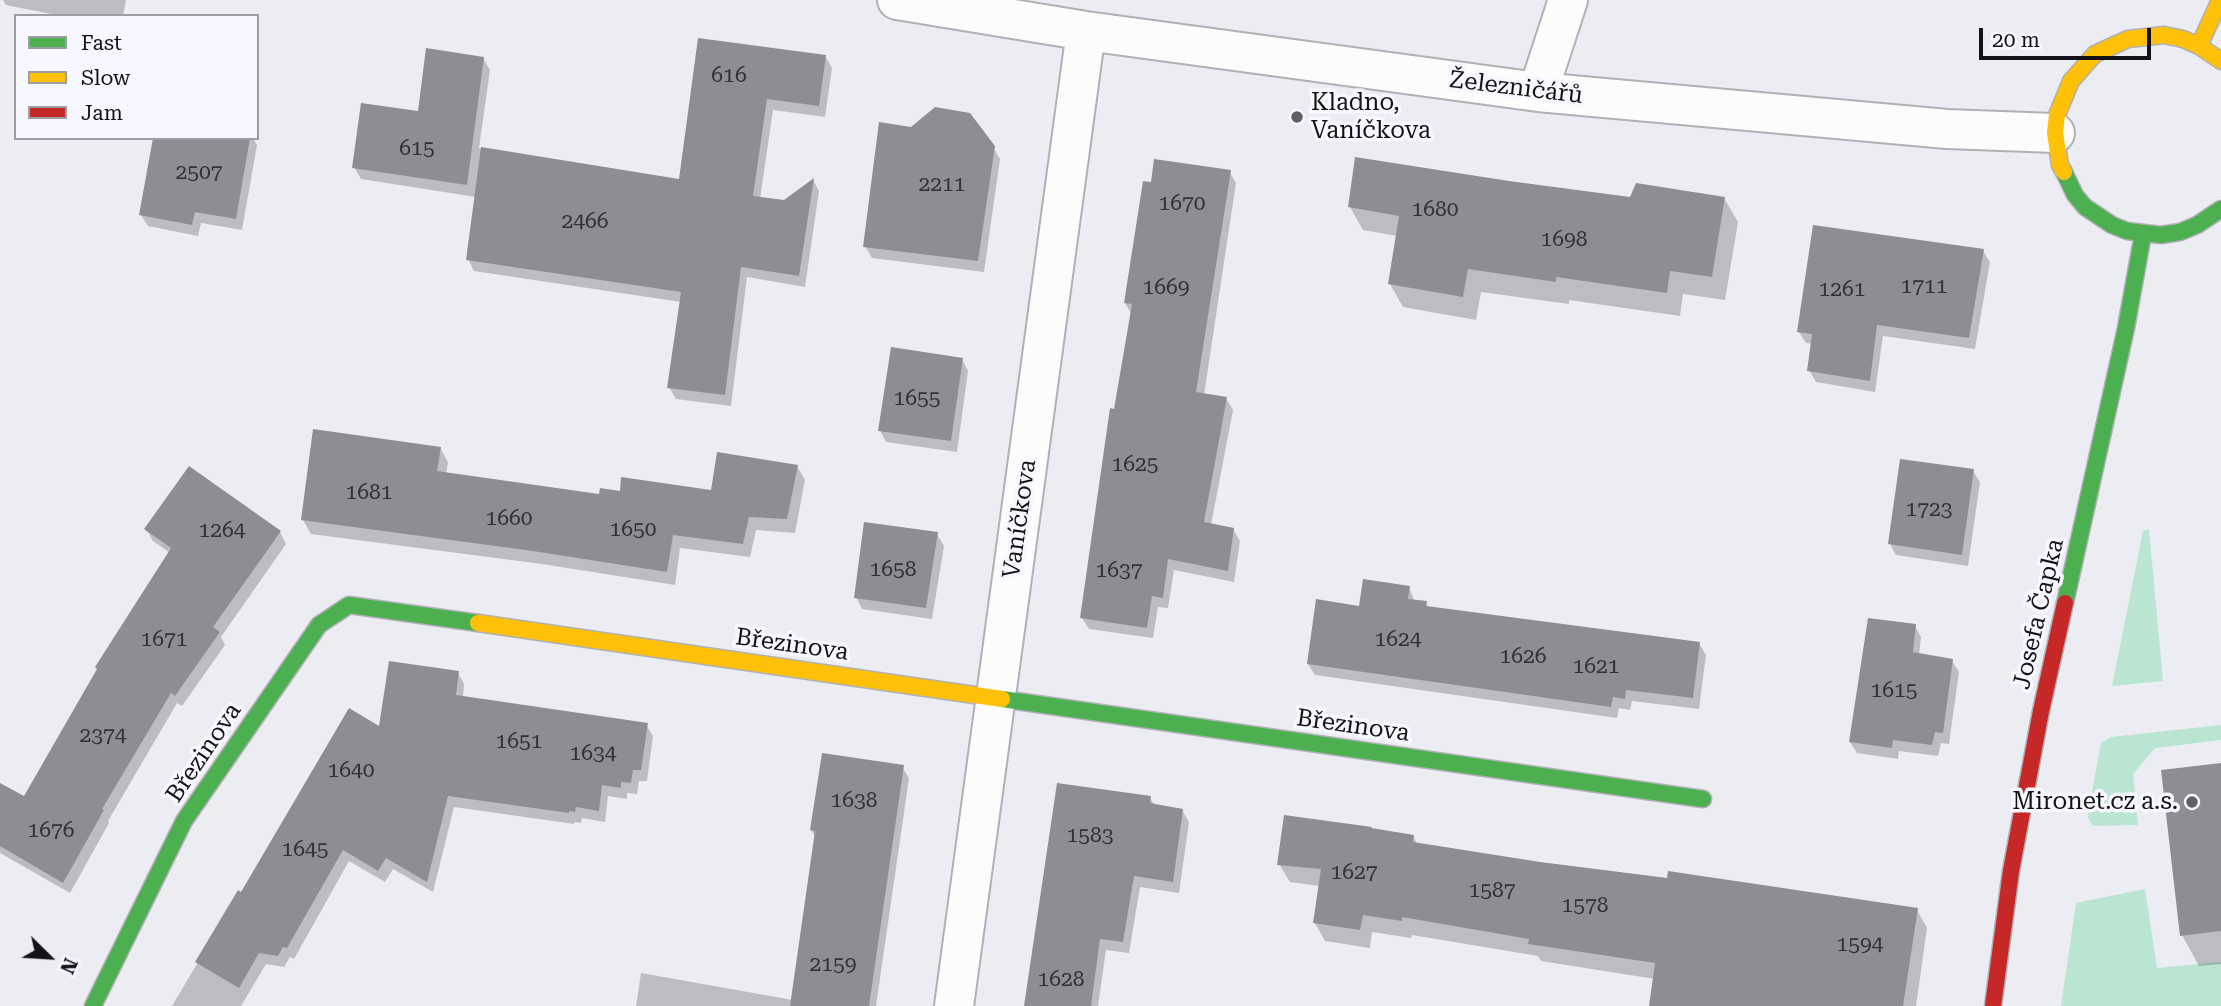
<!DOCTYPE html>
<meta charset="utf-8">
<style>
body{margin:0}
#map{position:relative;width:2221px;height:1006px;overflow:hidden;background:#ecedf3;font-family:"Roboto Serif",serif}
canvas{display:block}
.legend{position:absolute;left:14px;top:14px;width:245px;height:126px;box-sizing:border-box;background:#f7f8ff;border:2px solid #9c9ca2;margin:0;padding:9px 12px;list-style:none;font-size:21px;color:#131317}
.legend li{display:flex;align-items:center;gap:14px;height:35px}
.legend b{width:35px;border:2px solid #9c9ca2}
.north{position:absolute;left:14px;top:922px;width:70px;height:70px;-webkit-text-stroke:5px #f7f8ff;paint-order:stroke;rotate:114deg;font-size:19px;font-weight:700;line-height:28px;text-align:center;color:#131317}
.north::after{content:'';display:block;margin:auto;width:24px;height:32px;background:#131317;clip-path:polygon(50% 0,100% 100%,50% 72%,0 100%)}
.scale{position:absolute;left:1979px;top:28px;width:172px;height:32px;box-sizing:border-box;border:4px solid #131317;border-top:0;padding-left:9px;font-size:21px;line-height:24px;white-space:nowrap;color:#131317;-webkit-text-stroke:5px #f7f8ff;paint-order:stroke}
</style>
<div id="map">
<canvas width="2221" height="1006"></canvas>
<ul class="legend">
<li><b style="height:9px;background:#4caf50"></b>Fast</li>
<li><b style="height:9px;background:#ffc107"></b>Slow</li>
<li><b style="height:9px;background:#c62828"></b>Jam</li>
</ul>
<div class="north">N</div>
<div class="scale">20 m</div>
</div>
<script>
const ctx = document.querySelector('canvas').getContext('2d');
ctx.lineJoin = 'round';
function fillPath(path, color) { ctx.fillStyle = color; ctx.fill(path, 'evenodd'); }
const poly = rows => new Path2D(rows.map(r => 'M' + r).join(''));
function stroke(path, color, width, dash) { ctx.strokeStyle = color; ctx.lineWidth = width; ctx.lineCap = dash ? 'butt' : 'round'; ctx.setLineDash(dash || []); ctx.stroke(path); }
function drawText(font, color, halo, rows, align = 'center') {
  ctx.font = font + ' "Roboto Serif",serif'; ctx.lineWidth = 7; ctx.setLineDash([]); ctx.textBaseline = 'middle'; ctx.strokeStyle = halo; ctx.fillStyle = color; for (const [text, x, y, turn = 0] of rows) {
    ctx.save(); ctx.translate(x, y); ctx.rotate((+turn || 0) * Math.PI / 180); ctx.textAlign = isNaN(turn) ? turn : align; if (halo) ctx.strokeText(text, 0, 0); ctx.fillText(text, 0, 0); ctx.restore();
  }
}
fillPath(poly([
 [2149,529,2163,681,2112,686,2143,531],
 [2221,725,2221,740,2155,748,2133,774,2138,825,2093,826,2088,818,2089,807,2101,743,2111,737],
 [2145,889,2157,968,2221,962,2221,1006,2061,1006,2076,903]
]), '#bae5d3');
fillPath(poly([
 [3,0,126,0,123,16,61,16,6,5],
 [699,40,825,56,832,68,825,117,773,110,760,199,784,202,813,180,819,191,805,287,747,277,731,406,676,399,669,387,681,302,474,271,468,259,476,197,361,179,354,167,483,58,490,70,479,148,680,181],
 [155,138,253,138,257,145,242,230,201,223,198,236,148,226,141,215],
 [993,147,1000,159,984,272,872,258,865,246],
 [1229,171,1236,183,1204,395,1226,398,1233,410,1211,525,1233,529,1240,541,1234,582,1174,570,1168,608,1158,607,1153,638,1089,629,1082,618,1132,315,1125,303],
 [1724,198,1738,222,1725,300,1683,294,1680,316,1569,300,1569,304,1481,292,1476,320,1403,307,1390,284,1397,236,1363,230,1350,207],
 [1983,251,1990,262,1975,349,1883,336,1875,392,1816,382,1809,370,1813,344,1806,343,1799,332],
 [962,359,968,371,957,452,886,442,880,430],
 [440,448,448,462,446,474,600,496,621,493,713,492,797,466,805,480,795,533,756,530,750,557,680,548,675,585,542,564,311,534,303,520],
 [1973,471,1980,482,1968,566,1896,555,1890,544],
 [146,529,280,532,286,544,221,637,225,645,182,706,177,703,108,821,109,823,70,893,0,853,0,803,24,798,170,553,153,541],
 [937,534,944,546,932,619,862,609,856,597],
 [1409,587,1415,602,1426,603,1429,608,1699,643,1706,655,1699,709,1632,701,1630,710,1619,708,1617,718,1315,675,1308,664,1360,608],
 [1915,626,1921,637,1919,655,1952,661,1959,672,1949,744,1941,743,1938,756,1899,751,1898,759,1857,753,1850,742],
 [458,673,464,684,463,697,646,725,653,736,647,781,639,781,637,794,627,793,627,799,608,796,605,822,582,818,581,823,575,822,574,824,454,807,433,892,393,869,385,882,349,861,294,959,290,957,284,967,266,964,241,1006,172,1006,239,893,242,895,381,729],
 [2221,765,2221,964,2199,966,2182,935],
 [902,767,909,778,876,1006,636,1006,641,973,793,1000,816,838,811,830],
 [1150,798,1155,806,1182,810,1189,822,1179,893,1140,887,1129,953,1106,950,1098,1006,1026,1006],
 [1413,836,1418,845,1540,864,1917,910,1927,928,1916,1006,1651,1006,1655,979,1541,961,1538,956,1412,935,1411,938,1372,932,1370,948,1325,941,1315,923,1320,886,1290,882,1279,864]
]), '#0003');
fillPath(poly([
 [698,38,826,55,819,106,767,99,753,196,784,200,814,178,799,276,741,267,725,395,667,388,681,292,466,260,481,147,679,179],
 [426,48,484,57,467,185,352,168,361,103,418,111],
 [935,107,970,113,995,146,978,261,863,247,879,122,911,127],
 [153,138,250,138,236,219,195,212,192,225,139,215],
 [1355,157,1509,181,1630,197,1636,183,1725,197,1712,277,1670,271,1667,293,1556,277,1556,282,1468,269,1463,297,1388,284,1399,216,1348,207],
 [1154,159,1231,170,1196,392,1227,397,1204,522,1234,528,1228,571,1168,559,1163,598,1152,596,1147,628,1080,618,1110,408,1114,409,1132,304,1124,303,1143,181,1151,182],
 [1813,225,1984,249,1969,338,1877,325,1870,381,1807,371,1812,334,1797,332],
 [891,347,963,358,951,441,878,431],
 [313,429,441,447,437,471,599,494,600,488,620,491,621,477,711,490,717,452,798,465,787,519,749,517,743,544,673,535,667,572,533,551,301,520],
 [1900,459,1974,469,1962,555,1888,544],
 [189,466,281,531,213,627,220,632,175,696,171,693,102,809,104,810,63,883,0,846,0,783,24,796,97,669,95,667,171,548,144,529],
 [864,522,938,532,926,608,854,598],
 [1363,579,1410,586,1408,599,1427,601,1426,606,1700,642,1693,698,1626,690,1625,699,1613,697,1611,707,1307,664,1316,599,1359,606],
 [1868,618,1916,624,1913,652,1953,659,1943,733,1935,732,1932,745,1893,740,1892,748,1849,742],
 [389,661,459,671,456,695,648,723,641,770,633,770,631,783,621,782,621,788,602,785,599,811,576,807,575,812,569,811,569,813,448,796,427,882,386,858,378,871,343,850,287,948,283,947,278,956,259,953,239,988,195,962,238,890,241,892,349,708,379,726],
 [822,753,904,765,869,1006,790,1006,815,831,810,830],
 [2221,763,2221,931,2180,936,2161,770],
 [1057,783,1151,796,1150,803,1183,809,1173,882,1134,876,1123,942,1100,939,1091,1006,1024,1006],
 [1284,815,1372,827,1371,828,1414,835,1413,842,1540,862,1667,878,1668,871,1918,908,1903,1006,1649,1006,1655,963,1528,944,1529,939,1402,917,1402,921,1363,915,1360,930,1313,923,1321,869,1277,865]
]), '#8d8e93');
const street = poly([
 [897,0,1086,31,1538,92,1947,129,2055,133],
 [1538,92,1568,0],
 [954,1006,1086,31]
]);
const fast = poly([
 [2064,172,2075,195,2085,207,2112,225,2127,231,2161,235,2180,232,2197,225,2221,209],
 [2065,603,2126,328,2143,234],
 [1002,699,1703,799],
 [93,1006,184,821,319,625,349,605,478,623]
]);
const slow = poly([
 [2199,46,2220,0],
 [2064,172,2060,165,2055,133,2057,115,2071,81,2095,54,2128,39,2164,35,2183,39,2199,46,2221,61],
 [478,623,1002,699]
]);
const jam = poly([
 [1993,1006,2011,871,2041,711,2065,603]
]);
stroke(street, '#b0b0b5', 42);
stroke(fast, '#b0b0b5', 19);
stroke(slow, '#b0b0b5', 19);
stroke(jam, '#b0b0b5', 19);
stroke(street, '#fcfcfd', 38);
stroke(fast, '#4caf50', 16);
stroke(slow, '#ffc107', 16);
stroke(jam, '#c62828', 16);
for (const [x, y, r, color] of [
 [1297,117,7,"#5f5f64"],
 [2192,802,7,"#5f5f64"]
]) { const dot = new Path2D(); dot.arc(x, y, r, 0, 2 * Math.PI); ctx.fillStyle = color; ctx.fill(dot); stroke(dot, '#f7f8ff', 2.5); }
drawText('21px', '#323236', null, [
 ["616",729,76],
 ["615",417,149],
 ["2507",199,173],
 ["2211",942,185],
 ["1670",1182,204],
 ["1680",1435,210],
 ["2466",585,222],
 ["1698",1564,240],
 ["1711",1924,287],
 ["1669",1166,288],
 ["1261",1842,290],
 ["1655",917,399],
 ["1625",1135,465],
 ["1681",369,493],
 ["1723",1929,510],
 ["1660",509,519],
 ["1650",633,530],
 ["1264",222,531],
 ["1658",893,570],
 ["1637",1119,571],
 ["1671",164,640],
 ["1624",1398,640],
 ["1626",1523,657],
 ["1621",1596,667],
 ["1615",1894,691],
 ["2374",103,736],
 ["1651",519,742],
 ["1634",593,754],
 ["1640",351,771],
 ["1638",854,801],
 ["1676",51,831],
 ["1583",1090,836],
 ["1645",305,850],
 ["1627",1354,873],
 ["1587",1492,891],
 ["1578",1585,906],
 ["1594",1860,945],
 ["2159",833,965],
 ["1628",1061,980]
]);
drawText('24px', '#131317', '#f7f8ff', [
 ["Železničářů",1516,88,7],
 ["Vaníčkova",1020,519,-82],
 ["Josefa Čapka",2039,614,-77],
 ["Březinova",792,645,8],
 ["Březinova",1353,726,8],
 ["Březinova",204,753,-56]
]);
drawText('24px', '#131317', '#f7f8ff', [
 ["Kladno,",1311,103],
 ["Vaníčkova",1311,131],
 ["Mironet.cz a.s.",2178,802,"right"]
], 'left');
</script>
